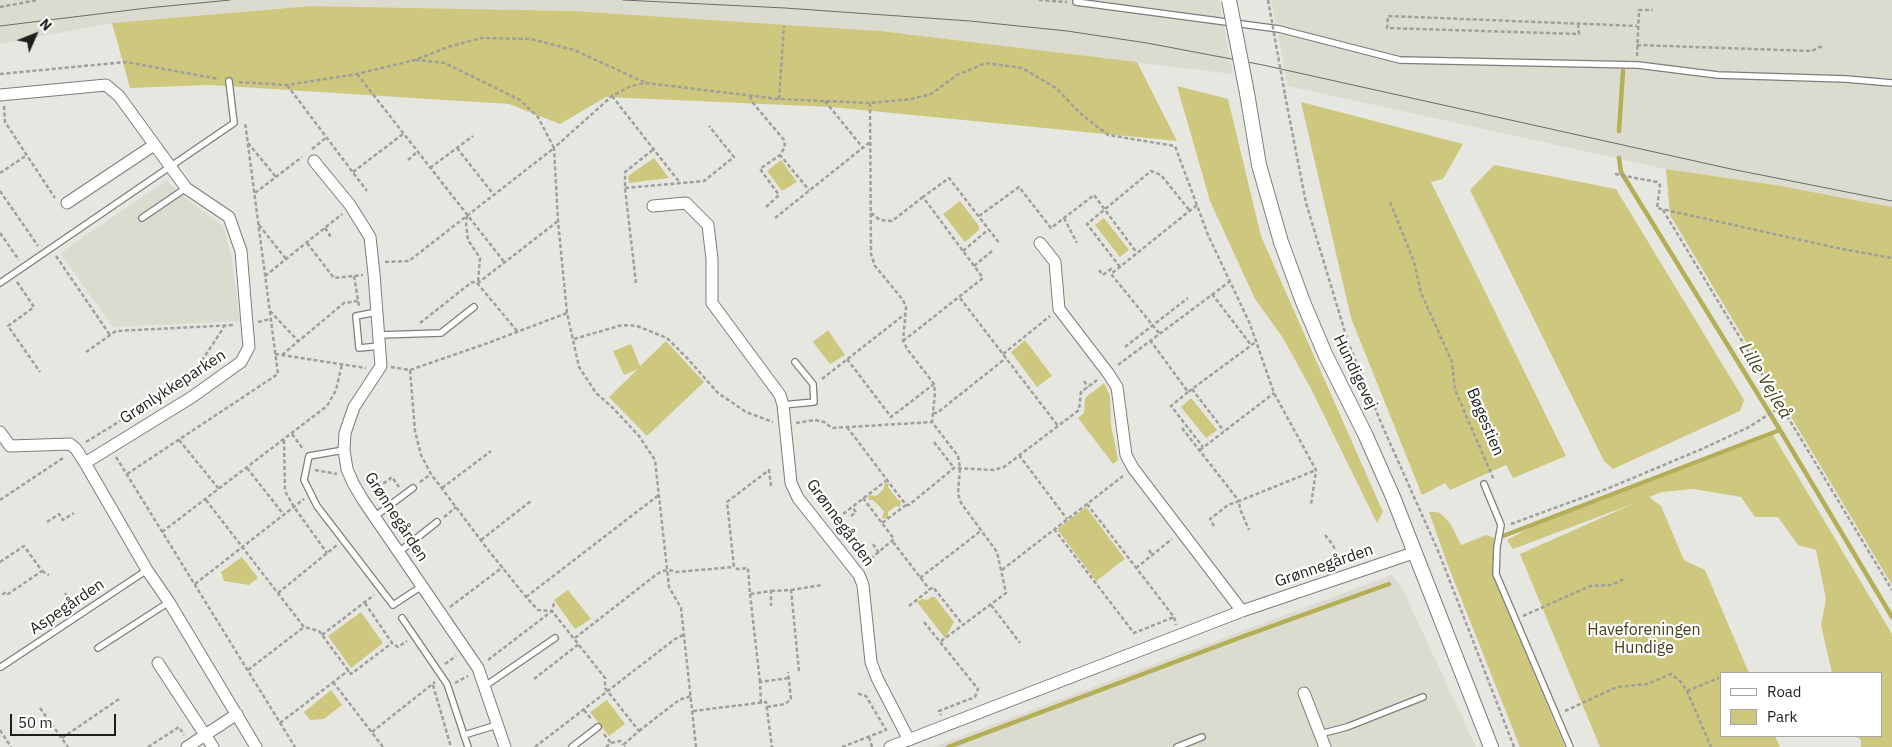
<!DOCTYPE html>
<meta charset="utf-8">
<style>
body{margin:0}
#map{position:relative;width:1892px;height:747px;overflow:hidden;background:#e7e7e2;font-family:"IBM Plex Sans",sans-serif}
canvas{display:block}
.legend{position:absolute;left:1720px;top:672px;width:162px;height:65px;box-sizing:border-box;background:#fffffe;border:1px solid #a5a5a4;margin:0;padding:6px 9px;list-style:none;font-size:15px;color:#1e1e1d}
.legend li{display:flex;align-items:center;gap:10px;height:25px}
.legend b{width:25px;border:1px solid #a5a5a4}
.north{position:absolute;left:10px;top:10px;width:50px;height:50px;-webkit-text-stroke:4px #fffffe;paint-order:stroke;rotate:46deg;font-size:14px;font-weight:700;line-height:20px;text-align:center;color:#1e1e1d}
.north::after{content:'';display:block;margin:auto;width:18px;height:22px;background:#1e1e1d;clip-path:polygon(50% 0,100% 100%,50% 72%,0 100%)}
.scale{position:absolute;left:10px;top:714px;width:106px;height:22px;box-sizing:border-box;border:2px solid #1e1e1d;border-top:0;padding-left:6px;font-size:15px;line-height:18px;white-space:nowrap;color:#1e1e1d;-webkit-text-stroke:4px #fffffe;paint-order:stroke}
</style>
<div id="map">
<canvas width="1892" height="747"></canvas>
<ul class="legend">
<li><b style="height:6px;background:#fff"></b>Road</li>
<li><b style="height:14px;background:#cdc87e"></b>Park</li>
</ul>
<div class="north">N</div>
<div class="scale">50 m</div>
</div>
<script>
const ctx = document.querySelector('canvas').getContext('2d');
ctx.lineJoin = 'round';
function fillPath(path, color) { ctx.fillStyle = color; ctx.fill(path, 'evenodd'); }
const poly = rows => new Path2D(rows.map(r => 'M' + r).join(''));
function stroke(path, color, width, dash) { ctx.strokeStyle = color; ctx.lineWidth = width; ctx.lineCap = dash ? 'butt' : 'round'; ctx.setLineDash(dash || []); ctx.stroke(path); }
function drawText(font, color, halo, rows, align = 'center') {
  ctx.font = font + ' "IBM Plex Sans",sans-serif'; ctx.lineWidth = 4.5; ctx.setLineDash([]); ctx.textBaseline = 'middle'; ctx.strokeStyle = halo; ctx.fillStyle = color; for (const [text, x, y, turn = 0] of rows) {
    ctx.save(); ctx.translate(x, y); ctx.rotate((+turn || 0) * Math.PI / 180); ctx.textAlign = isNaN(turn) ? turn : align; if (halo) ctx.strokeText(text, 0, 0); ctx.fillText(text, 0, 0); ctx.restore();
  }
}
fillPath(poly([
 [0,0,1219,0,1233,74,880,31,573,11,311,6,112,23,0,44],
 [1271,0,1892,0,1892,207,1775,185,1666,169,1288,86],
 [167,180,179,193,223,226,231,255,240,321,113,327,60,253],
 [1392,575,1402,588,1476,747,933,747]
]), '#dbdbcf');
fillPath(poly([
 [311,6,573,11,880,31,1137,62,1177,141,831,107,606,97,560,124,509,104,209,85,130,88,112,23],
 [1177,86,1228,99,1261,236,1383,512,1377,523,1311,389,1283,338,1255,299,1210,201],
 [1301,102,1463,144,1443,179,1431,182,1566,456,1513,478,1506,465,1450,490,1445,483,1422,495,1351,318],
 [654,158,669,178,629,183,628,176],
 [781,160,797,182,782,191,767,171],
 [1494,165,1616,189,1744,400,1740,411,1613,469,1604,461,1470,190],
 [1666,169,1775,185,1892,207,1892,585,1670,215],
 [960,201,979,226,979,230,965,242,943,214],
 [1104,218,1129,250,1120,257,1095,225],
 [828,330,845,355,830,364,813,342],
 [1025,340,1052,376,1037,387,1011,352],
 [666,341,704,382,647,436,609,397,638,369,624,375,613,351,631,344,640,366],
 [1104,383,1110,396,1111,425,1118,460,1113,464,1078,418,1084,413,1085,398],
 [1191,398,1217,430,1206,438,1181,407],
 [1773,435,1892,634,1892,747,1861,747,1861,740,1856,736,1881,736,1881,673,1832,673,1821,625,1826,599,1816,550,1798,545,1778,517,1755,517,1741,497,1693,489,1662,492,1649,497,1661,506,1684,560,1705,570,1749,673,1721,673,1721,736,1775,736,1780,747,1600,747,1520,554,1635,503,1513,549,1507,540,1529,528],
 [885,483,889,483,888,487,898,500,901,501,900,507,896,506,888,512,888,519,882,518,884,511,873,500,869,500,868,495,876,496,883,490],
 [1086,507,1125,559,1096,581,1057,529],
 [1429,512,1436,512,1440,513,1450,523,1461,545,1486,535,1494,538,1500,591,1565,747,1520,747,1447,563],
 [242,557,258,578,249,585,224,581,221,572],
 [568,590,591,619,575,629,554,600],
 [931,597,935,597,954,622,945,638,917,602,922,599,928,600],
 [361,612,383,643,351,668,328,636],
 [331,690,342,705,324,719,310,720,304,712],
 [607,700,625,724,609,736,590,712]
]), '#cdc87e');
stroke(poly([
 [1619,131,1623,71],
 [1619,158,1621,172,1780,430,1892,617],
 [1503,536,1780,430],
 [948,747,1247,635,1389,584]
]), '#b4ae56', 4.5);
const service = poly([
 [1076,2,1279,29,1400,60,1638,65,1718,75,1846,79,1892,83],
 [142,218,186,188],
 [0,283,234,123,229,81],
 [377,312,356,316,359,348,380,346],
 [379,335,441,333,474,307],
 [783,405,814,402,813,384,795,362],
 [344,450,309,456,304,480,317,506,393,605,422,586],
 [1484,484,1501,525,1497,547,1496,574,1570,747],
 [374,517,413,488],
 [399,552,437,522],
 [402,618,447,684,468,747],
 [98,648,169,602],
 [1,667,147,570],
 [485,686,555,638],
 [1320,734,1347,727,1423,697],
 [464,735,497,725],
 [572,747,598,727],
 [1177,747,1202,737]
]);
const minor = poly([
 [0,95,106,85,119,96,186,188,229,217,241,251,247,324,249,347,241,362,192,397,85,463,147,570,169,602,256,747],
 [314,161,350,205,370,237,374,274,381,366,354,407,345,433,344,450,347,469,353,483,363,500,478,668,505,747],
 [67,203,154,145],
 [653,206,686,203,708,225,712,259,712,303,780,395,783,405,791,483,798,498,859,575,863,585,871,662,877,678,909,740],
 [1040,243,1055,262,1059,309,1108,373,1117,387,1126,455,1133,468,1242,611],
 [0,432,10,446,70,444,76,449,85,463],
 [158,663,213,747],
 [1304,693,1325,747],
 [187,747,237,714],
 [890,747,1242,611,1416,552]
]);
const tertiary = poly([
 [1247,93,1259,165,1281,242,1303,302,1325,354,1365,434,1393,497,1491,747]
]);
stroke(service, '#7d7d7a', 8);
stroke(minor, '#7d7d7a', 13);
stroke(tertiary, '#7d7d7a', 16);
stroke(poly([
 [1039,0,1067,2],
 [0,7,38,0],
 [1578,24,1579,34,1387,28,1388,16,1637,26],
 [1637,45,1812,51,1819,47,1823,47],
 [1637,56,1639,10,1653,10],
 [0,74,126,62,219,79],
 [357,74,505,263],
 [239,82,287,85,357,74,415,60,448,47,481,38,531,39,574,50,644,82],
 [287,85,367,191],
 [1285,95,1306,203,1348,342,1382,425,1439,553,1514,747],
 [612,96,680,183],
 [750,96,753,103,784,140,785,147,780,155,809,190],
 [779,99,784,26],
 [825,101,863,148],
 [870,103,871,254,875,266,903,300,906,307,903,341,908,350,934,384,935,393,932,422,958,456,960,468,958,494,961,503,997,552,1006,593,940,642],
 [4,106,5,122,55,198],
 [248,143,276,177],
 [457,148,494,195],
 [312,149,327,137],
 [408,160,417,152],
 [430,168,473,136],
 [353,172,403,134],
 [0,173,27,155],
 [1615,174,1657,182,1660,185,1657,208,1837,248,1892,258],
 [625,188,704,181,734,157,709,126],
 [0,191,38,246],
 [255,193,302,157],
 [1390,202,1414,262,1421,293,1452,362,1455,390,1494,480],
 [766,207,779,195,760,169,780,155],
 [1663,210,1892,590],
 [871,213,880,220,892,221,923,197],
 [467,216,466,224,468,240,480,258,478,283],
 [979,216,1019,187,1051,228,1094,195,1137,253],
 [775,218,870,142],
 [1064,218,1077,243],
 [259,225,286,259],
 [325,228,330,235,327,238],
 [0,233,19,260],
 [307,243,334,278,363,275],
 [963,251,989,229],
 [56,256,110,335],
 [385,262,409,261,554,148,538,117,520,100,445,63,416,60],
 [974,266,992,251],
 [1120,267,1087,224,1151,171,1161,175,1190,211],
 [1099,270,1103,275,1111,269,1114,272],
 [265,276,342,214],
 [354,276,359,306],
 [17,282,34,307,8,326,40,372],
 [477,283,517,331],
 [636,283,625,188,625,172,654,149],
 [1212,294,1251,345],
 [960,298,1058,426],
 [270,311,298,341],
 [258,322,271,319],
 [420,323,472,282,478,283,558,221],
 [1159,333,1111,274,1197,205],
 [574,339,622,325,637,326,667,338,688,359,718,393,746,412,773,422],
 [1150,340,1188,392,1257,341],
 [903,341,983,278,923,197,949,178,1000,244],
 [1125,347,1188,298],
 [86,352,116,331,235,325],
 [275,354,366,368],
 [1003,354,1050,316],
 [282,355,344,303,358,301],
 [847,359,891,417,934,384],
 [1118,365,1229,282],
 [391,367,410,370,488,343,567,313],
 [410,370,415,431,421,455,431,474,489,551,526,597,538,610,552,611,605,678,605,688,639,731,623,745,625,747],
 [822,379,905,314],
 [1084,381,1088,387],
 [1192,389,1224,431],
 [1188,392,1171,406,1203,447],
 [933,413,937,413,1006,358],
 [796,423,815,420,824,422,832,428,932,422],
 [847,427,906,505,882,523],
 [1182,428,1239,501,1316,470],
 [292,434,303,449],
 [179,440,219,489],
 [284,440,285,491,294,507,327,553],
 [86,442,191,377,224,327],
 [934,442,954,468],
 [1200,450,1274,393],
 [1019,455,1067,519],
 [116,457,295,747],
 [247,468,284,515],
 [315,470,337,474],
 [127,474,278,374,245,122],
 [364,479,384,483,392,477,399,487],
 [420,482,431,474],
 [771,486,769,470,727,502,734,567,737,569,748,568,750,594,771,591,771,606],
 [442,488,491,451],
 [863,498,894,539,868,561],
 [0,500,63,458],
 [206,500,304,627,319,631,351,674,392,643],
 [1087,504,1174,617,1176,625],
 [906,505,909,505,954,468,994,470,1004,467,1079,410,1081,392,1097,380],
 [851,516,856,512,852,507],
 [444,517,456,507],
 [838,518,887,480],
 [47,522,59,514,63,520,74,513],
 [1511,524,1609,488,1702,449,1749,427,1780,407],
 [1214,526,1210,519,1228,505,1239,501,1240,509,1249,530],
 [1054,529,1134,633,1174,617],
 [162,532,327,406,336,390,342,364],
 [1325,535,1333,545,1341,564],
 [481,540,531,501],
 [893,542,930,590],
 [873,544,879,553],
 [1149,550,1152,555],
 [0,562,24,546,42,571,8,594,6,592,0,596],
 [1136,568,1172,539],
 [1002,570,1123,476],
 [42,571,49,575],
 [920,578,982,530],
 [195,584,304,499],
 [791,590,822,585],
 [771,591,791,590,799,671],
 [65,593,75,608],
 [278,593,337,545],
 [750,594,760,682],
 [526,597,660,494],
 [365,603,392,643,398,647,407,641],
 [991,605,1020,643],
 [909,606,933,587,963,625],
 [450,607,503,567],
 [1523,616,1590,586,1611,585,1626,578],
 [924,622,978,689,975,697,939,711,941,715],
 [322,635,374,595],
 [575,638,657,574,663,571,669,570,676,572,734,567],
 [488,660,552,611,554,603],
 [445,664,456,656],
 [248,670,304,627],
 [534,679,579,644],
 [333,682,383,747],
 [455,683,468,676],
 [433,685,451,747],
 [1687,691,1719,678],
 [761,703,760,682,789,678],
 [767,707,785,704,791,699,788,672],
 [40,708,68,747],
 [584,710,592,720],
 [693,711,766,702,772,747],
 [1565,711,1617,687,1647,684,1671,674,1680,681,1687,691,1711,747],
 [280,723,349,670],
 [0,730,11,747],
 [639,731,679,700,691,696],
 [372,732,435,682],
 [604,734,611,743],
 [869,737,872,747],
 [62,738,119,699],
 [148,747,179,727,184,735],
 [535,747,675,639,685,634],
 [606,747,611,743,620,741,623,745],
 [696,747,681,608,669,587,655,460,639,436,613,408,596,393,579,367,567,313,558,221,554,148,612,96,631,86,646,83,779,99,870,103,911,99,931,94,957,75,986,63,1022,68,1056,88,1081,114,1108,135,1175,146,1208,235,1250,324,1274,393,1316,470,1311,505],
 [842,747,886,730,866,696,856,693]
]), '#9f9f9b', 2.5, [4, 2.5]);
stroke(service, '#fff', 5.5);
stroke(minor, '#fff', 11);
stroke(tertiary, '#fff', 14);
stroke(poly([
 [623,0,785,8,970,21,1067,31,1147,43,1263,65,1731,169,1892,201],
 [0,26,147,8,230,0]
]), '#6b6b69', 1);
const tertiaryBridge = poly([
 [1229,0,1247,93]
]);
stroke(tertiaryBridge, '#7d7d7a', 16, []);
stroke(poly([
 [1268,0,1285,95]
]), '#9f9f9b', 2.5, [4, 2.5]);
stroke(tertiaryBridge, '#fff', 14);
drawText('16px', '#1e1e1d', '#fffffe', [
 ["Hundigevej",1355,372,64],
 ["Grønlykkeparken",173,387,-33],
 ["Bøgestien",1485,422,67],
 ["Grønnegården",396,517,57],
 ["Grønnegården",840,523,54],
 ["Grønnegården",1324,566,-19],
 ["Aspegården",67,607,-34]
]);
drawText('16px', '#44411c', '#fffffe', [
 ["Haveforeningen",1644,630],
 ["Hundige",1644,648]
]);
drawText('italic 18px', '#47451f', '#fffffe', [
 ["Lille Vejleå",1765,381,59]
]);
</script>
